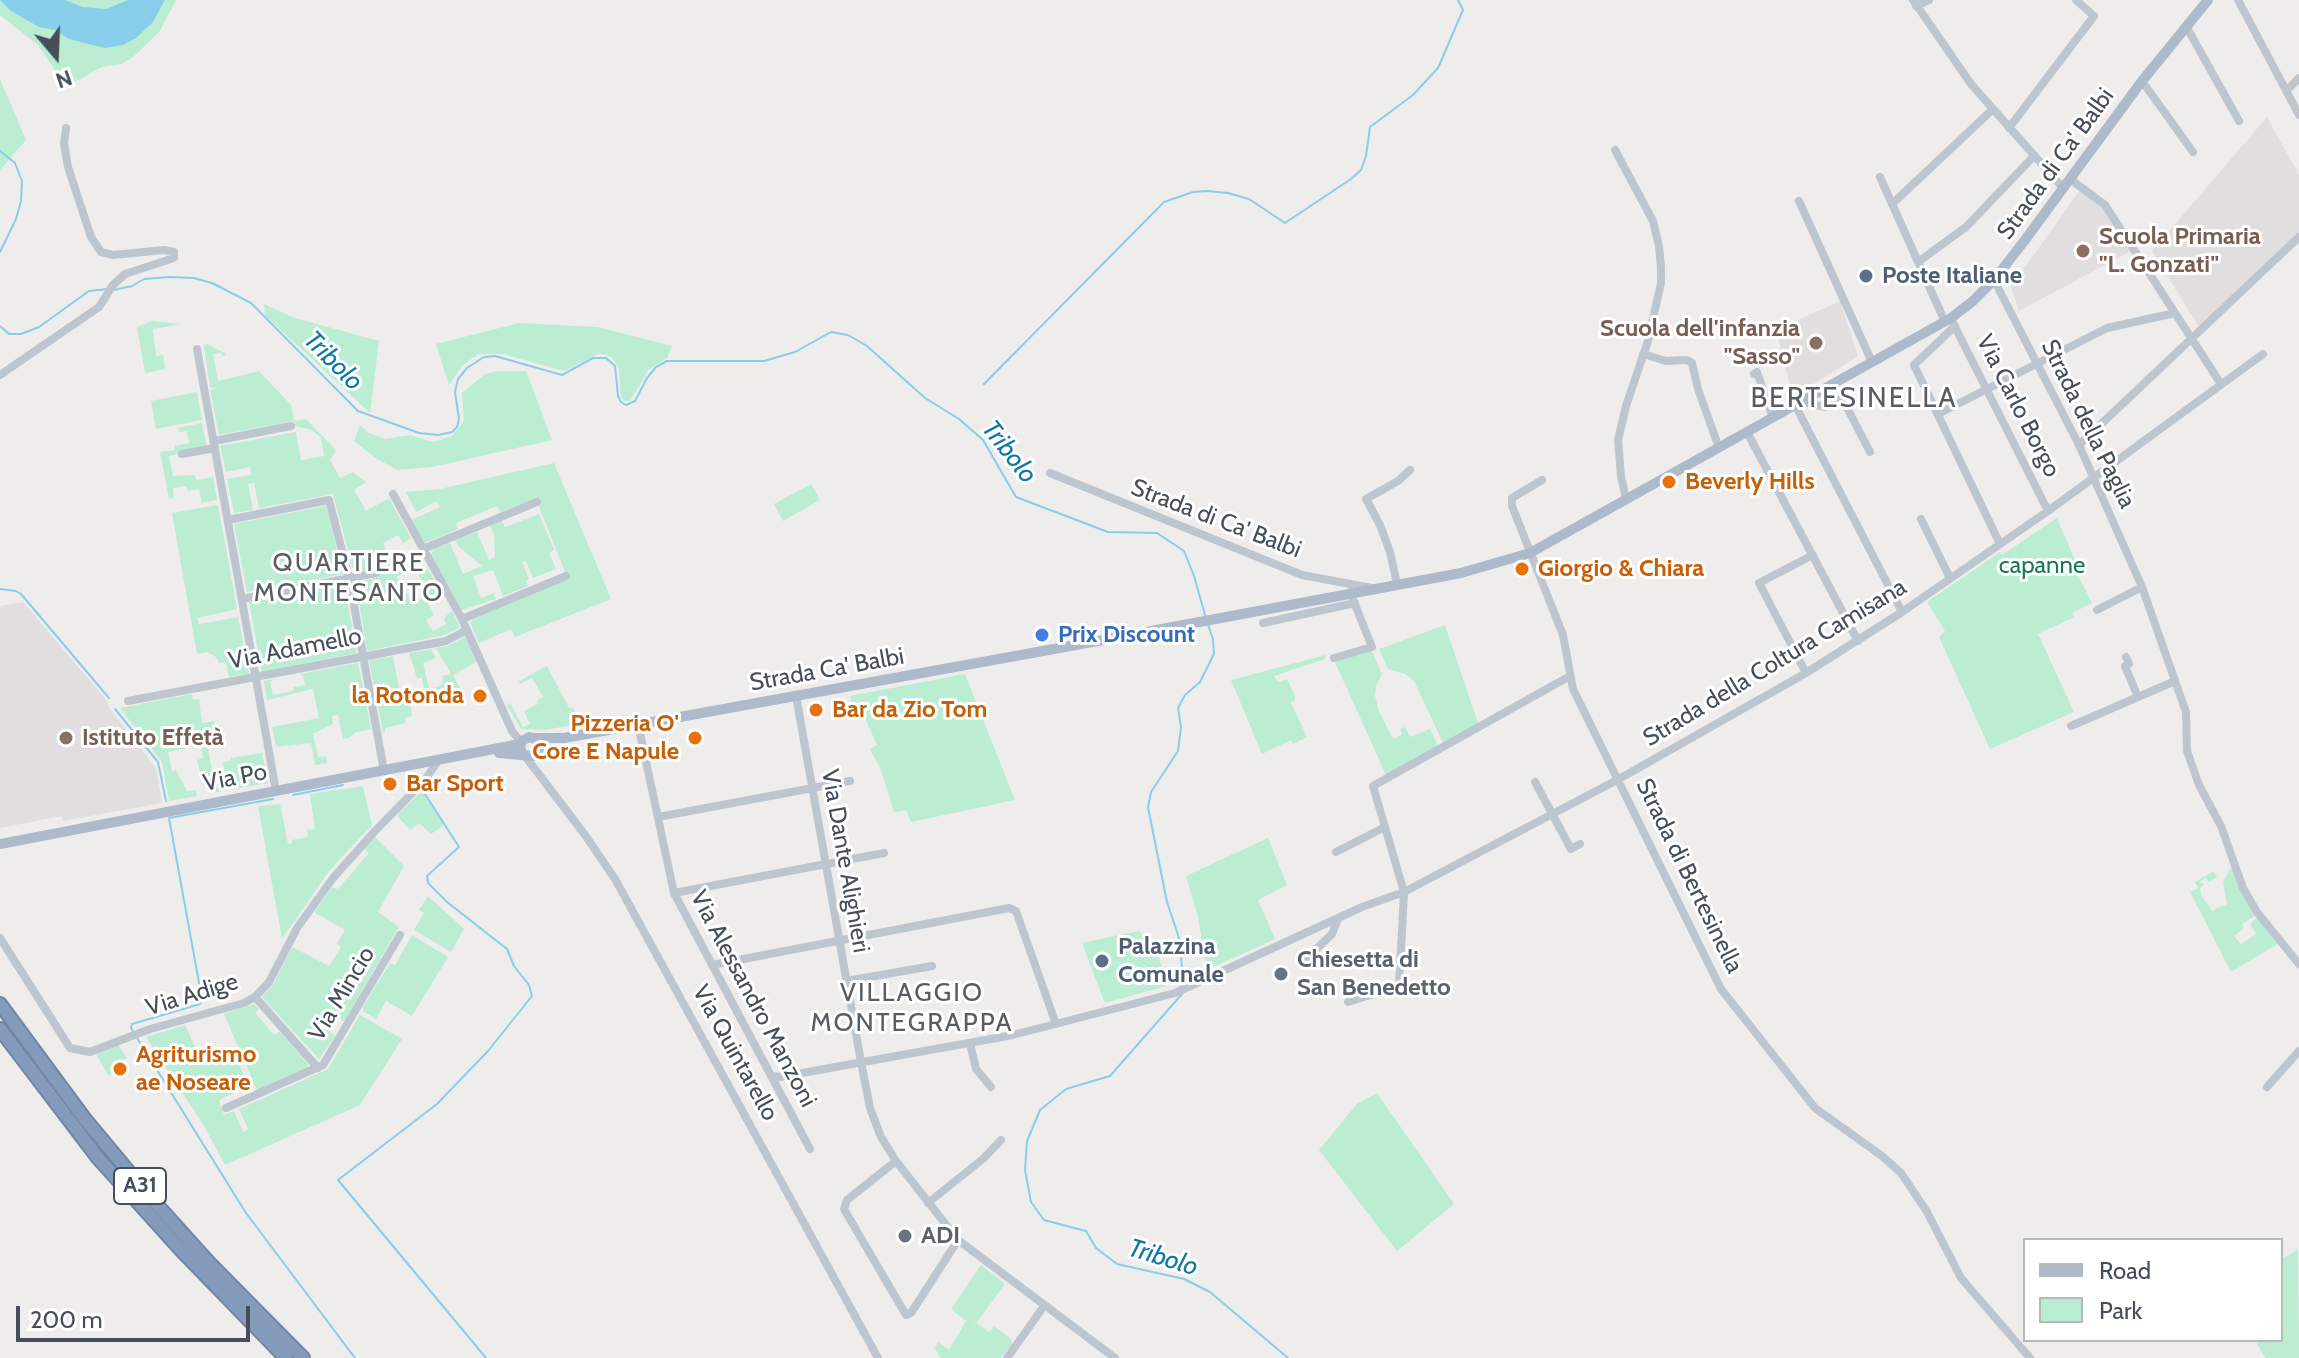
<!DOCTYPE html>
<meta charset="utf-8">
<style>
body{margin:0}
#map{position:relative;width:2299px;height:1358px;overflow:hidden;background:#efecec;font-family:Cabin,sans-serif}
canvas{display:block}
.legend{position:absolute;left:2023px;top:1238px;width:260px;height:104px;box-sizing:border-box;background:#fff;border:2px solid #b5b8bd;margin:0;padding:10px 14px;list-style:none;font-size:24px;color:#454e59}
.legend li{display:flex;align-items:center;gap:16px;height:40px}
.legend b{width:40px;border:2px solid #b5b8bd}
.north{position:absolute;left:16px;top:16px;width:80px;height:80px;-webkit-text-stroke:6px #fff;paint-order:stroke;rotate:161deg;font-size:22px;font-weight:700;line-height:32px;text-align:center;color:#454e59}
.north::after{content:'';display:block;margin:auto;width:28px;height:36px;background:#454e59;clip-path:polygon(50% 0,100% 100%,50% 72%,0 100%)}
.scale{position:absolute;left:16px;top:1306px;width:234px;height:36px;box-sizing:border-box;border:4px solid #454e59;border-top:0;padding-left:10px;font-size:24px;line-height:28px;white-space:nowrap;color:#454e59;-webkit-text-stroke:6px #fff;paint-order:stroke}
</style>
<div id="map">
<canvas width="2299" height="1358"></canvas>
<ul class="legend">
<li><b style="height:10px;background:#acbacb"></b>Road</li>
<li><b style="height:22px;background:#baedd2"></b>Park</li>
</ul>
<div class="north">N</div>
<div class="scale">200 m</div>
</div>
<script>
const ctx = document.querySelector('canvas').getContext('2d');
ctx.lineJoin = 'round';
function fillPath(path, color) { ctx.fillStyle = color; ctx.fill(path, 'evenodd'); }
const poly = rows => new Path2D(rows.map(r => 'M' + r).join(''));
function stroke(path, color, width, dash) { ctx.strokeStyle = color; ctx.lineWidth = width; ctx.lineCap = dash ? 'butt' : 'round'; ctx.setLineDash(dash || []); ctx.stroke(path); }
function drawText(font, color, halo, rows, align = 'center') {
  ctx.font = font + ' Cabin,sans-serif'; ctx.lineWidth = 6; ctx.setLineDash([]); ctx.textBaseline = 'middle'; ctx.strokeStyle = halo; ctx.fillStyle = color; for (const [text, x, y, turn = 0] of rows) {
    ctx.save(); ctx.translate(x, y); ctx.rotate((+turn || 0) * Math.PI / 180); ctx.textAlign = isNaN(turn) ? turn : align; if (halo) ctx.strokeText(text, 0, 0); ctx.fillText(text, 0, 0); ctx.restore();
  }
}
fillPath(poly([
 [2267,117,2299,175,2299,232,2201,325,2198,325,2152,251],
 [2079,191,2099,205,2108,216,2130,249,2129,252,2019,311,2011,287],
 [1840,301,1858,356,1793,397,1776,330],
 [23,602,107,701,110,709,156,768,162,803,63,821,62,816,0,828,0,606]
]), '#e0dede');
fillPath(poly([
 [0,0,176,0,160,31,132,58,121,64,102,67,73,83,62,81,38,45,0,15],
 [0,79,26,140,0,170],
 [264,304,295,318,379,341,370,413,265,315],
 [152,321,180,324,153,329,156,356,163,355,165,369,145,373,137,327],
 [519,323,598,327,672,346,667,358,649,369,630,401,625,401,621,398,619,368,614,360,607,355,598,354,564,371,503,354,478,354,462,366,449,385,436,344],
 [207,344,225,353,226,355,222,356,221,353,213,354,218,381,259,371,291,405,294,421,306,419,336,450,330,460,340,478,353,472,366,482,354,490,366,511,389,498,411,538,403,543,398,535,383,543,389,555,396,552,407,571,397,577,413,604,429,594,418,574,428,569,442,593,427,601,434,615,426,620,433,631,446,624,444,618,452,611,460,627,445,635,367,651,356,582,376,578,375,569,354,573,333,494,259,508,254,483,248,484,253,510,234,513,227,479,251,475,250,467,226,472,220,446,296,432,301,460,324,456,321,438,312,430,295,426,294,421,219,435,210,390,219,387,210,388,204,345],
 [498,371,526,371,552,440,432,467,398,470,377,459,354,441,360,425,369,433,385,439,410,435,433,442,452,436,464,421,462,393,485,374],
 [197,392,202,420,156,429,151,401],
 [202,423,207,448,169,456,173,476,194,475,197,480,213,477,217,500,202,503,199,489,188,491,186,486,173,488,174,498,169,499,160,452,175,450,175,446,189,443,187,431,179,432,178,428],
 [554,463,611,599,515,637,511,629,479,643,471,624,472,619,568,579,536,499,500,512,497,506,456,523,458,529,425,543,412,520,440,507,437,501,416,512,406,492,440,489],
 [811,484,820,500,783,521,774,504],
 [218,505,237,609,197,618,199,624,238,617,249,674,229,677,226,662,219,663,216,657,207,652,197,654,172,513],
 [326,506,343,574,247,592,234,524],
 [539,514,554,550,549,553,556,569,533,578,526,561,522,562,529,579,526,581,528,586,503,596,493,570,473,576,481,598,493,593,496,599,462,610,431,556,433,549,450,543,463,574,482,566,459,547,455,540,477,532,489,560,495,557,494,534,490,526,502,521,505,527],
 [2057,518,2077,565,2074,567,2092,603,2072,613,2074,617,2038,634,2074,712,1990,749,1939,637,1945,631,1927,602,2000,552,2002,555],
 [344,584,357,653,262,672,249,602],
 [1445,625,1478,723,1443,743,1414,681,1405,674,1388,669,1379,649],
 [466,636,476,662,453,675,461,690,425,696,422,678,417,678,409,653,431,649,436,658,423,663,429,688,437,687,443,683,442,676,451,674,436,648,448,646],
 [1372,651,1382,674,1376,686,1375,696,1379,711,1393,739,1402,735,1400,729,1405,727,1410,737,1430,729,1438,746,1386,775,1334,660],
 [1326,655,1325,659,1274,676,1278,682,1287,679,1295,696,1295,700,1291,703,1307,737,1293,744,1291,740,1262,754,1231,680],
 [393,656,401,700,409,699,412,716,405,718,406,723,385,728,385,732,383,733,369,660],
 [358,663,371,729,356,732,349,738,343,739,338,715,332,716,333,724,313,734,318,757,326,756,327,763,315,765,311,743,276,747,272,727,319,718,313,689,267,700,264,681,275,679,270,682,273,695,293,691,293,687,305,685,303,676,300,674],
 [547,666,569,708,573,707,575,712,578,724,545,730,521,729,507,705,510,703,523,727,530,724,524,711,538,704,537,701,543,697,532,678,520,684,519,681],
 [965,674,1015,800,911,822,906,810,894,812,881,770,870,749,877,745,861,709,853,707,850,696],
 [192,694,193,700,199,699,202,723,214,721,215,726,221,725,223,736,206,739,213,775,225,773,223,762,231,761,231,758,262,753,268,783,210,793,206,772,200,773,197,760,203,758,201,746,176,750,168,752,172,771,176,770,187,791,196,790,197,796,169,801,162,762,120,708],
 [363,786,372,825,329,871,282,939,258,806,280,804,288,844,292,843,292,840,308,837,307,830,315,829,310,794],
 [422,791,444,825,431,834,419,823,410,830,399,818,398,814],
 [375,837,404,866,378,912,399,927,344,1021,339,1018,330,1032,335,1036,319,1059,262,997,274,983,292,947,329,966,341,947,337,944,345,930,314,912,332,887,338,889,369,853,364,849],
 [1268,838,1287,885,1258,900,1275,939,1207,970,1198,917,1186,876],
 [2231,867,2256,915,2242,924,2244,928,2234,936,2241,944,2256,934,2250,924,2258,917,2281,942,2231,972,2187,886,2191,892,2198,888,2195,882,2214,871,2217,877,2209,882,2206,878,2200,882,2204,884,2200,889,2201,895,2212,911,2227,904,2223,882],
 [428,896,464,929,451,952,414,930,424,913,419,910],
 [1139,931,1159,957,1166,986,1105,1003,1082,943],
 [412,935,448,957,412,1016,386,1001,376,1019,363,1011,363,1007,390,963,395,965],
 [254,1004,259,1009,255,1013,274,1035,280,1032,308,1064,307,1068,257,1090,224,1014],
 [360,1015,402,1039,360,1105,225,1165,203,1124,146,1037,185,1025,204,1066,235,1053,248,1086,219,1100,224,1115,234,1111,243,1132,248,1129,239,1109,328,1069],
 [117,1043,127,1058,109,1068,112,1073,108,1075,96,1054],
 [1377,1093,1454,1204,1397,1251,1319,1150,1357,1104],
 [2298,1249,2299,1358,2265,1358,2255,1340,2281,1340,2281,1260],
 [981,1265,1005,1284,966,1337,977,1323,989,1332,994,1326,1011,1339,1012,1344,1001,1358,941,1358,935,1348,938,1342,949,1350,966,1321,951,1309]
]), '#baedd2');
fillPath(poly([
 [0,0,65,0,83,7,106,9,128,0,165,0,153,22,136,38,123,45,105,48,69,39,55,30,39,27,11,11]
]), '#88ceea');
stroke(poly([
 [0,151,15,163,22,181,21,201,16,219,0,252],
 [114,290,132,286,144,279,169,277,194,278,212,283,251,303,358,411,419,433,438,435,452,432,457,427,459,419,455,392,458,379,467,368,484,357,495,356,562,375,593,358,606,358,615,366,618,396,621,402,626,405,635,401,647,378,656,367,667,361,764,361,795,352,831,332,848,335,867,346,925,398,959,419,983,440,1016,497,1108,532,1157,533,1184,551,1194,576,1205,615],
 [0,326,9,334,21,334,39,327,89,291,108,289],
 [984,384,1164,202,1193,192,1207,191,1228,193,1249,199,1285,223,1351,179,1361,170,1366,156,1370,127,1413,95,1438,68,1463,10,1458,0],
 [0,589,16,591,21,594,109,698],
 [115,709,158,762,166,801],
 [423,791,459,847,427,876,428,883,447,902,507,949,514,966,529,985,532,996,488,1051,437,1104,338,1180,486,1358],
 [293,795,343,785],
 [1183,984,1180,941,1167,902,1148,807,1151,792,1178,751,1181,727,1178,708,1185,695,1200,682,1214,654,1213,639,1208,625],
 [1182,994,1110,1076,1066,1089,1040,1110,1027,1141,1025,1170,1031,1202,1044,1220,1086,1231,1096,1248,1117,1264,1184,1279,1210,1292,1288,1358],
 [134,1033,131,1028,132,1024,200,1004,202,999,169,818,273,799],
 [137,1038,246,1213,355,1358]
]), '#88ceea', 2);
const highway = poly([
 [0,1004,84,1118,149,1196,211,1265,303,1358],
 [0,1029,98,1158,181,1250,286,1358]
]);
stroke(highway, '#7086a7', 16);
stroke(poly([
 [1913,0,1971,84,2063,188],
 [2238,0,2299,115],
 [1916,6,1929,0],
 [2186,26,2239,121],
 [2142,81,2193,152],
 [2287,90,2299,78],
 [2009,128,2094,16,2076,0],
 [1615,150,1653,221,1659,246,1661,267,1661,283,1648,341,1626,406,1618,440,1621,476,1626,499],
 [1880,177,1945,322],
 [2070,179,2105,205,2221,384],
 [1799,201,1872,362],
 [1892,204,1992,110],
 [1918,262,1966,227,2034,156],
 [1994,280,2079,445,2142,587,2186,712,2187,751,2199,785,2221,826,2243,888,2257,912,2299,964],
 [1953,323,2048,511],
 [1955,326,1914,365,2000,544],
 [197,349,276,791],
 [1643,354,1666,361,1687,360,1692,363,1698,389,1719,448],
 [1754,374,1757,372,1773,418],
 [0,375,99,307,113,285,125,274,174,258,174,252,164,250,113,255,101,252,91,237,68,167,64,144,66,128],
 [1802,402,1825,407,1842,398,1870,452],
 [1795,405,1902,612],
 [1938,414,2107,328,2175,313],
 [1747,432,1858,641],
 [214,441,291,426],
 [2079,445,2299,237],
 [182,454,215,448],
 [1050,473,1302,575,1372,588],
 [1542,480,1512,498,1512,506,1563,635,1573,689,1721,989,1815,1108,1882,1156,1901,1173,1927,1212,1961,1278,2030,1358],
 [393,494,462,619,512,731,521,742],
 [1921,519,1950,578],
 [228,520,329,500,349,578,384,771],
 [423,549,537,502],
 [1397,584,1390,552,1380,525,1366,499,1398,481,1410,470],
 [242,599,376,573],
 [2097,610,2142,587],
 [462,619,566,576],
 [1263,623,1355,603],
 [2126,657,2129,664,2125,666,2138,697],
 [1334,658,1372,647,1350,592],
 [1806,673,1759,583,1813,555],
 [796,696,861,1062,870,1108,881,1137,896,1161,958,1240,1115,1358],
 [128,701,446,641,467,630],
 [638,724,674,893,810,1149],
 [2071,726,2175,681],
 [525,756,585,835,615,879,878,1358],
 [1535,782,1571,849,1580,844],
 [658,817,850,781],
 [1336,852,1385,827],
 [674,893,884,853],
 [0,938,70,1048,90,1052,150,1029,244,1003,255,997,269,982,297,928,333,878,375,831,425,780,438,761],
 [1304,961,1332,934,1338,919],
 [712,965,1009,908,1016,911,1056,1024],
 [847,981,932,966],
 [255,997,318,1068],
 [1348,1002,1399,986,1404,892,1373,786,1570,676],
 [970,1043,976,1069,991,1087],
 [773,1076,780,1077,1013,1035,1175,993,1362,907,1404,892,1619,779,1806,673,1902,612,2048,511,2263,354],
 [2267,1087,2299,1051],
 [226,1108,323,1065,400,935],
 [896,1161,847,1200,844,1209,906,1315,911,1313,958,1240],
 [928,1203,984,1158,1001,1140],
 [1007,1358,1044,1306]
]), '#bdc6cf', 8);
stroke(poly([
 [533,738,564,738,1098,641,1461,573,1530,553,1951,318,1973,301,1994,280,2025,240,2142,81,2208,0],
 [499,753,533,756,539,749,536,739,529,737,522,741,520,747,523,755],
 [0,844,520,744]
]), '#acbacb', 10);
stroke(highway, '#849bbb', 12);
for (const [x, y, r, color] of [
 [2083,251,8,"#8d6e63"],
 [1866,276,8,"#5c6f8a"],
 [1816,343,8,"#8d6e63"],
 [1669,482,8,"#e8710a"],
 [1522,569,8,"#e8710a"],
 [1042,635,8,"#3f7fe0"],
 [480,696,8,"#e8710a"],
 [816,710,8,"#e8710a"],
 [66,738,8,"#8d6e63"],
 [695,738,8,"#e8710a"],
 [390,784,8,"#e8710a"],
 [1102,961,8,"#5c6f8a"],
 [1281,974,8,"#6b7280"],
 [120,1069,8,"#e8710a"],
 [905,1236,8,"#6b7280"]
]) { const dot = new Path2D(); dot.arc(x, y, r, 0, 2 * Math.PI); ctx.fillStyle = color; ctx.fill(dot); stroke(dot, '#fff', 3); }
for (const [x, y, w] of [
 [140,1186,52]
]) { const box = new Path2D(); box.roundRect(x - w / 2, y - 18, w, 36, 6); ctx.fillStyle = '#fff'; ctx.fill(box); stroke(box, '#454e59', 2); }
drawText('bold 22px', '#454e59', null, [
 ["A31",140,1186]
]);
drawText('24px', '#454e59', '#fff', [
 ["Strada di Ca' Balbi",2056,164,-54],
 ["Via Carlo Borgo",2018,406,63],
 ["Strada della Paglia",2088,424,64],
 ["Strada di Ca' Balbi",1216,519,21],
 ["Via Adamello",295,649,-11],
 ["Strada della Coltura Camisana",1775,663,-31],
 ["Strada Ca' Balbi",827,670,-10],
 ["Via Po",235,778,-11],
 ["Via Dante Alighieri",845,861,80],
 ["Strada di Bertesinella",1689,876,64],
 ["Via Mincio",342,994,-59],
 ["Via Adige",192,995,-17],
 ["Via Alessandro Manzoni",753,999,62],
 ["Via Quintarello",735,1053,61]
]);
drawText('bold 24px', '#785e54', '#fff', [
 ["Scuola Primaria",2099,237],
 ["\"L. Gonzati\"",2099,265],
 ["Scuola dell'infanzia",1800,329,"right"],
 ["\"Sasso\"",1800,357,"right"],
 ["Istituto Effetà",82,738]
], 'left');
drawText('bold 24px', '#4e5e75', '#fff', [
 ["Poste Italiane",1882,276],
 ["Palazzina",1118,947],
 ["Comunale",1118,975]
], 'left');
drawText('bold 24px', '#c56008', '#fff', [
 ["Beverly Hills",1685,482],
 ["Giorgio & Chiara",1538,569],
 ["la Rotonda",464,696,"right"],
 ["Bar da Zio Tom",832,710],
 ["Pizzeria O'",679,724,"right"],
 ["Core E Napule",679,752,"right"],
 ["Bar Sport",406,784],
 ["Agriturismo",136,1055],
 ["ae Noseare",136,1083]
], 'left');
drawText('24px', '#18794f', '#fff', [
 ["capanne",2042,566]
]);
drawText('bold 24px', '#366cbe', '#fff', [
 ["Prix Discount",1058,635]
], 'left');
drawText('bold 24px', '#5b616d', '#fff', [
 ["Chiesetta di",1297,960],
 ["San Benedetto",1297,988],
 ["ADI",921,1236]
], 'left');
drawText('italic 26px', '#0e79a3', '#fff', [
 ["Tribolo",333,361,45],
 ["Tribolo",1009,452,52],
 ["Tribolo",1163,1258,17]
]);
ctx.letterSpacing = '2px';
drawText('26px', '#595c61', '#fff', [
 ["QUARTIERE",349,563],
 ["MONTESANTO",349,593],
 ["VILLAGGIO",912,993],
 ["MONTEGRAPPA",912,1023]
]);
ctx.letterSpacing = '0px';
ctx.letterSpacing = '2px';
drawText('28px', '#595c61', '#fff', [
 ["BERTESINELLA",1854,399]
]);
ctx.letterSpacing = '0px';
</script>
